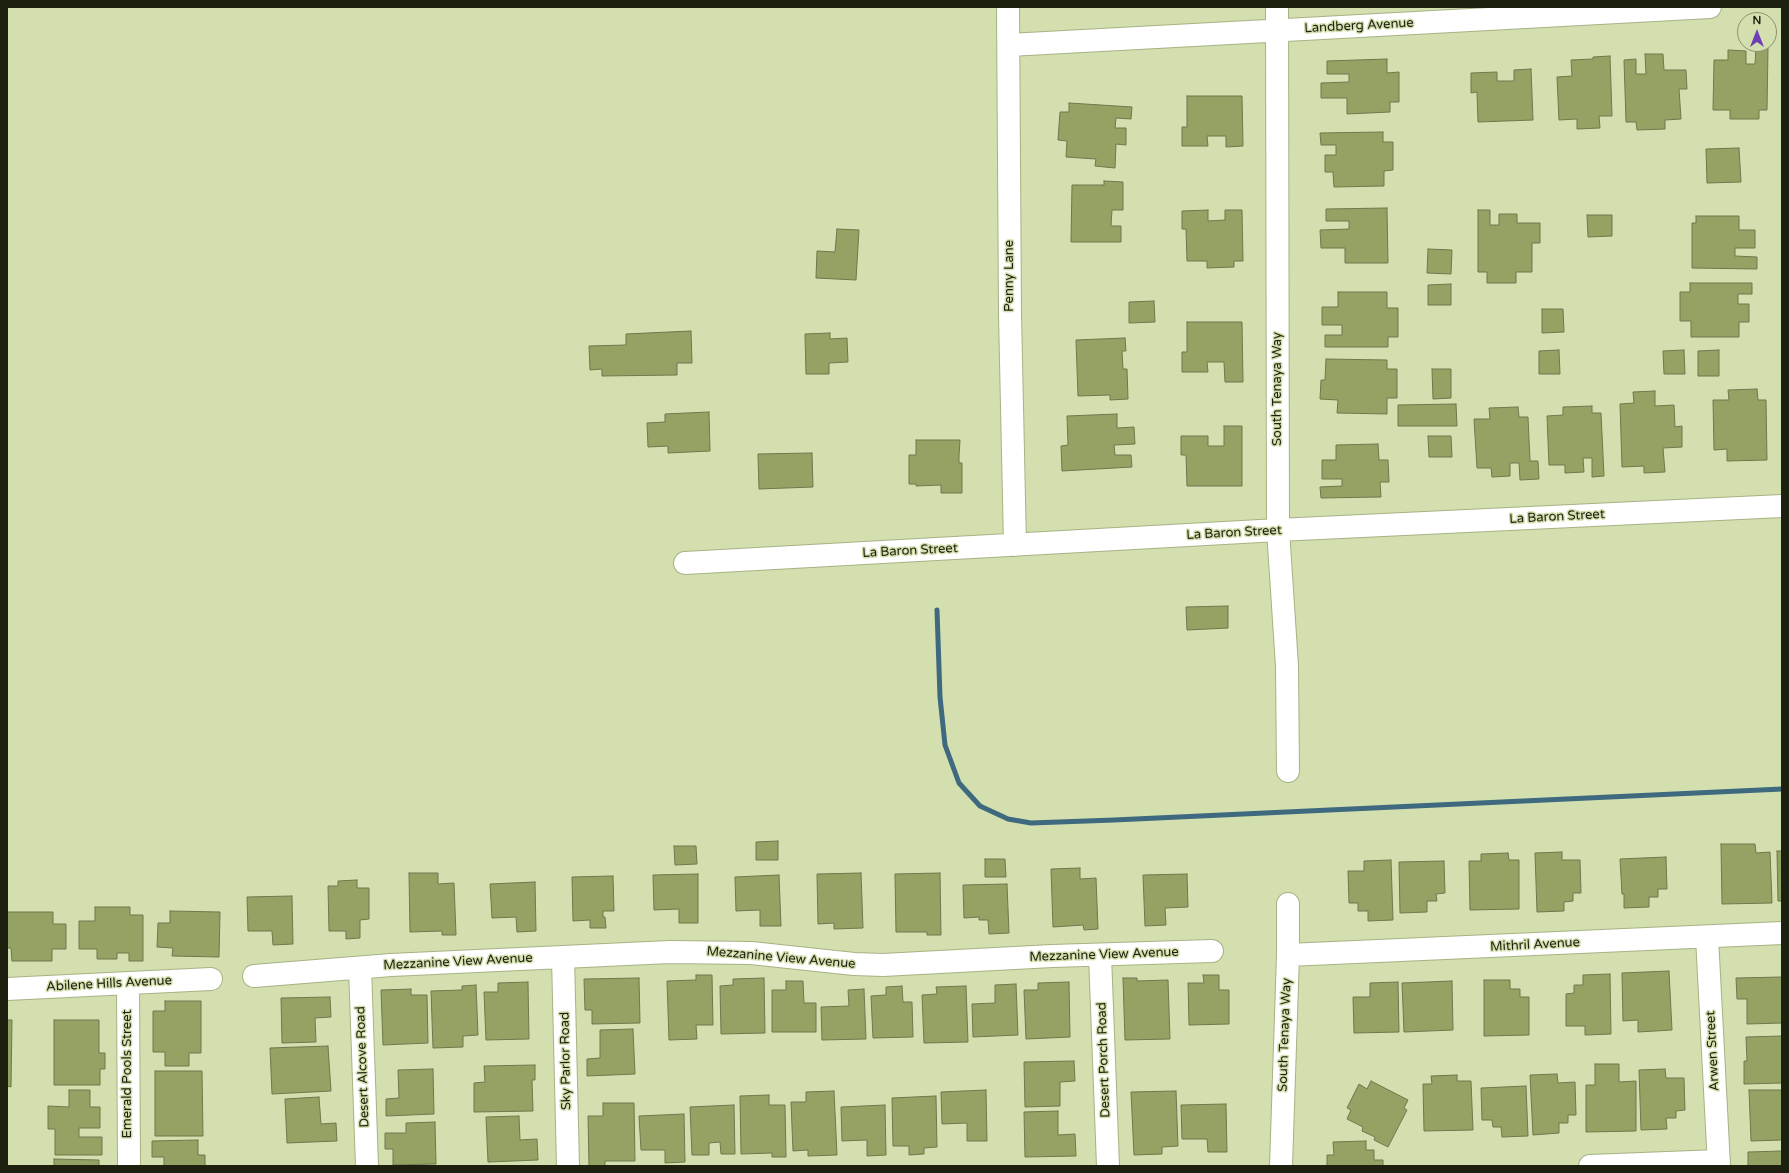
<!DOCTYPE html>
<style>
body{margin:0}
#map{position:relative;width:1789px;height:1173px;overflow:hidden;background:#d3dfaf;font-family:"Varela Round",sans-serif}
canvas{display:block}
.frame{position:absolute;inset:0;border:8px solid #1d200e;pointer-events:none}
.north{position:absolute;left:1737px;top:12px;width:40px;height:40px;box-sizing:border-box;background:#d3dfaf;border:1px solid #8a936f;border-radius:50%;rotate:0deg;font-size:11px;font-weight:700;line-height:16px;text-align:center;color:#1d200e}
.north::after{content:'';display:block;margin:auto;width:14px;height:18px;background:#703eb5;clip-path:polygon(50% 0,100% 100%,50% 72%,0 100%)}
</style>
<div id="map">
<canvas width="1789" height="1173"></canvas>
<div class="frame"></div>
<div class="north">N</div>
</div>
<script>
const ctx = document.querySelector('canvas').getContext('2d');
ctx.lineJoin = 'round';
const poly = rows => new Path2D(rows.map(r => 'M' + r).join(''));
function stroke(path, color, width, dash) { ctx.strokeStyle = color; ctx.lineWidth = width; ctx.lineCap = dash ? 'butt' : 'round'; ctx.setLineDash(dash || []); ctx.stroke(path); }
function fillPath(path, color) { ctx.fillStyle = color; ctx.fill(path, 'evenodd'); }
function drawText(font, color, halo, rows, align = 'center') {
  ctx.font = font + ' "Varela Round",sans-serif'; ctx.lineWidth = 3; ctx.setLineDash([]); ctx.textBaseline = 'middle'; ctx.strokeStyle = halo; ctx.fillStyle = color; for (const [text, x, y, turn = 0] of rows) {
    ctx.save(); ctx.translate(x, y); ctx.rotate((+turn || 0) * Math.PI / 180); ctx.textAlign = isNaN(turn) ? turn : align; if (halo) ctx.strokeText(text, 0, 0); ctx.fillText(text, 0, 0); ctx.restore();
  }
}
stroke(poly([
 [937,610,940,697,945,745,959,783,980,806,1008,819,1031,823,1114,820,1782,789]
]), '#3e697e', 5);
const building = poly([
 [1756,48,1768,48,1767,110,1759,110,1759,119,1730,119,1730,110,1713,110,1714,60,1728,60,1728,50,1746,51,1746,64,1755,64,1756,48],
 [1645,54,1663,54,1664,70,1686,70,1687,89,1679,89,1681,119,1665,120,1665,129,1637,130,1636,122,1626,122,1624,60,1636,59,1636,74,1646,74,1645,54],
 [1610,56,1612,116,1599,116,1600,128,1577,129,1577,119,1559,120,1557,77,1572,76,1571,60,1593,59,1593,57,1610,56],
 [1387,59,1387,73,1399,72,1399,102,1390,102,1390,112,1347,114,1347,98,1321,98,1321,83,1349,82,1349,74,1327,74,1327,61,1387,59],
 [1531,69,1533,120,1478,122,1477,92,1471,93,1471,73,1497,72,1497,81,1514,81,1514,70,1531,69],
 [1187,96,1242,96,1243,146,1226,147,1226,136,1207,136,1208,146,1182,146,1182,127,1187,127,1187,96],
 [1069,103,1132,107,1131,119,1116,118,1115,128,1126,128,1126,145,1116,144,1115,168,1095,166,1096,159,1066,157,1067,141,1058,140,1060,112,1069,112,1069,103],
 [1383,132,1383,142,1393,142,1393,170,1384,171,1384,186,1334,187,1333,172,1325,172,1325,155,1336,155,1336,145,1321,145,1320,133,1383,132],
 [1739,148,1741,182,1707,183,1706,149,1739,148],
 [1104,181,1123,182,1123,210,1112,210,1111,226,1121,226,1121,242,1071,242,1072,185,1104,185,1104,181],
 [1387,208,1388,263,1345,263,1345,248,1321,248,1320,230,1349,229,1349,221,1326,221,1326,209,1387,208],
 [1208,210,1208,221,1225,220,1225,210,1242,210,1243,261,1234,261,1234,267,1207,268,1207,261,1187,261,1186,229,1182,229,1182,211,1208,210],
 [1478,210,1490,210,1490,225,1499,225,1499,214,1517,214,1517,223,1540,223,1540,243,1532,243,1532,272,1516,272,1516,283,1487,283,1487,272,1478,272,1478,210],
 [1587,215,1612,215,1612,236,1588,237,1587,215],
 [1696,216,1739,216,1739,230,1755,230,1755,248,1735,248,1735,256,1757,257,1757,269,1692,268,1692,223,1696,223,1696,216],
 [837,229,859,230,856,280,816,278,817,251,835,252,837,229],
 [1428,249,1452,250,1451,274,1427,273,1428,249],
 [1690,283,1752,283,1752,294,1738,294,1738,304,1749,304,1749,322,1739,322,1739,337,1691,337,1691,321,1680,321,1680,292,1690,292,1690,283],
 [1451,284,1451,305,1428,305,1428,285,1451,284],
 [1338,292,1387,292,1387,308,1398,308,1398,337,1388,337,1388,347,1325,347,1325,335,1342,335,1342,325,1322,325,1322,307,1338,307,1338,292],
 [1154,301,1155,322,1129,323,1129,302,1154,301],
 [1542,309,1563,309,1564,332,1542,333,1542,309],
 [1187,322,1242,322,1243,382,1225,382,1224,362,1207,362,1208,372,1182,372,1182,352,1187,352,1187,322],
 [691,331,692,363,677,363,677,375,602,376,602,369,590,370,589,346,626,345,626,334,691,331],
 [830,333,830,339,847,338,848,362,829,363,829,374,806,374,805,334,830,333],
 [1125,338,1126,351,1122,351,1123,369,1127,369,1128,399,1110,400,1110,395,1078,396,1076,340,1125,338],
 [1559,350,1560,374,1539,374,1539,351,1559,350],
 [1684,350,1685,374,1664,374,1663,351,1684,350],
 [1719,350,1719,376,1698,376,1698,351,1719,350],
 [1326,359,1387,360,1387,369,1397,369,1397,398,1387,398,1387,414,1337,413,1338,400,1320,399,1321,380,1325,380,1326,359],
 [1432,369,1451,369,1451,398,1433,399,1432,369],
 [1757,389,1758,400,1766,400,1767,460,1727,461,1727,449,1714,450,1713,400,1729,400,1728,390,1757,389],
 [1655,391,1655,406,1674,405,1675,427,1682,426,1682,447,1663,448,1665,472,1644,473,1644,466,1622,467,1620,404,1634,403,1633,392,1655,391],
 [1456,404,1457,426,1398,426,1398,405,1456,404],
 [1592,406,1592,413,1601,413,1604,476,1592,477,1592,458,1583,458,1584,472,1565,473,1565,465,1549,465,1547,416,1563,415,1563,407,1592,406],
 [1518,407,1519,417,1528,417,1530,461,1538,461,1539,479,1520,480,1519,463,1510,463,1510,476,1492,477,1491,468,1477,468,1474,419,1490,419,1489,408,1518,407],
 [709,412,710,451,668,453,668,446,648,447,647,423,665,422,665,414,709,412],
 [1117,414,1117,428,1134,427,1135,444,1114,445,1115,455,1131,455,1132,467,1062,471,1061,446,1068,445,1067,416,1117,414],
 [1224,426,1242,426,1242,486,1187,486,1186,455,1181,455,1181,436,1208,436,1208,446,1224,446,1224,426],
 [1428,436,1451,436,1452,457,1429,457,1428,436],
 [916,440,960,440,959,456,959,463,962,463,962,493,941,493,941,485,916,486,916,484,909,484,909,455,916,455,916,440],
 [1378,444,1379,460,1388,460,1389,482,1380,482,1381,497,1321,498,1320,487,1342,486,1342,479,1322,479,1322,460,1336,460,1336,445,1378,444],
 [812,453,813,487,759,489,758,454,812,453],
 [1228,606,1228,628,1187,630,1186,607,1228,606],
 [778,841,778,860,756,860,756,842,778,841],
 [1721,844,1755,844,1756,853,1770,852,1772,903,1722,904,1721,844],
 [674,846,696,846,697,864,675,865,674,846],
 [1777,851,1782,851,1782,901,1778,901,1777,851],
 [1562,852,1562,860,1580,860,1581,893,1573,893,1573,901,1564,902,1564,911,1537,912,1535,853,1562,852],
 [1508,853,1509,860,1519,860,1519,909,1470,910,1469,861,1481,861,1481,854,1508,853],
 [1666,857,1667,889,1658,889,1658,897,1649,897,1649,907,1624,908,1624,894,1622,894,1620,859,1666,857],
 [985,859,1005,859,1006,877,985,877,985,859],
 [1391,860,1393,920,1368,921,1368,911,1358,911,1358,903,1349,903,1348,871,1364,871,1364,861,1391,860],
 [1444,861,1445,893,1436,894,1437,901,1427,901,1427,912,1400,913,1399,862,1444,861],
 [1080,868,1080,879,1096,878,1098,929,1084,930,1083,925,1053,927,1051,869,1080,868],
 [409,873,438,873,438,884,454,883,456,935,442,935,442,931,410,932,409,873],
 [861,873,863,928,834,929,834,923,818,924,817,874,861,873],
 [940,873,941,935,927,935,927,932,896,932,895,874,940,873],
 [698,874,698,923,679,923,679,909,654,910,653,875,698,874],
 [1187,874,1188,907,1165,908,1166,925,1145,926,1143,875,1187,874],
 [779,875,781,926,760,926,760,910,736,911,735,877,779,875],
 [613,876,614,911,603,911,603,917,605,917,606,928,590,928,590,920,573,921,572,877,613,876],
 [357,880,357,888,369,888,369,919,360,920,360,938,346,939,346,931,329,931,328,886,338,886,338,881,357,880],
 [535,882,536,931,517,932,516,917,492,918,490,884,535,882],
 [1007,884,1009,933,989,934,988,920,979,920,979,917,964,918,963,885,1007,884],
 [292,896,293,944,273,945,272,931,248,931,247,897,292,896],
 [95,907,130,907,130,915,143,915,143,961,129,961,129,953,117,953,117,959,97,959,97,949,79,949,79,921,95,921,95,907],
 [170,911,220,912,219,957,172,956,173,948,157,947,158,923,170,923,170,911],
 [7,912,53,912,53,924,66,924,66,949,52,949,52,961,12,961,11,948,7,948,7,912],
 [1669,971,1672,1030,1638,1032,1638,1020,1623,1021,1622,973,1669,971],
 [1610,974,1611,1034,1585,1035,1585,1026,1566,1026,1566,994,1574,993,1574,985,1583,985,1583,975,1610,974],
 [696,975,712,975,713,1025,696,1025,697,1039,669,1040,667,981,696,980,696,975],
 [1203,975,1219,975,1219,990,1229,990,1229,1024,1189,1025,1188,983,1204,983,1203,975],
 [1782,977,1782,1023,1747,1024,1747,999,1737,999,1736,978,1782,977],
 [639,978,640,1023,592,1024,592,1010,585,1010,584,979,639,978],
 [764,978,765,1033,721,1034,720,986,733,985,733,979,764,978],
 [1123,978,1137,978,1137,981,1168,980,1170,1039,1125,1040,1123,978],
 [1484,980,1510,980,1510,989,1520,989,1520,997,1529,997,1529,1035,1484,1036,1484,980],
 [786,981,803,981,804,1003,816,1003,816,1032,772,1032,772,990,786,990,786,981],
 [1452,981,1453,1030,1404,1032,1402,983,1452,981],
 [528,982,529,1039,486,1040,484,992,498,992,498,983,528,982],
 [1069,982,1070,1037,1026,1039,1024,990,1038,990,1038,983,1069,982],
 [1398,982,1399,1032,1354,1033,1353,997,1370,997,1370,983,1398,982],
 [1016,984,1018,1035,973,1037,972,1004,995,1003,995,985,1016,984],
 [476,985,478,1035,463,1036,463,1047,433,1048,431,991,462,990,462,986,476,985],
 [902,986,903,1002,912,1002,913,1037,873,1038,871,996,886,995,886,987,902,986],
 [966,986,968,1042,924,1043,922,995,937,994,936,987,966,986],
 [411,989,411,995,427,995,428,1043,383,1045,381,990,411,989],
 [864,989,866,1039,822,1040,821,1007,849,1006,848,990,864,989],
 [330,997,331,1017,315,1018,316,1042,282,1043,281,998,330,997],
 [165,1001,201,1001,201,1053,189,1053,189,1066,165,1066,165,1052,153,1052,153,1011,165,1011,165,1001],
 [7,1020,12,1020,11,1087,7,1086,7,1020],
 [54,1020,99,1020,99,1053,105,1053,105,1069,100,1069,100,1085,54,1085,54,1020],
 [633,1029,635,1074,587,1076,587,1059,600,1058,600,1030,633,1029],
 [1782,1036,1782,1083,1744,1084,1744,1061,1747,1061,1746,1037,1782,1036],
 [328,1046,331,1091,272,1094,270,1048,328,1046],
 [1074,1061,1075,1081,1060,1082,1060,1106,1025,1107,1024,1062,1074,1061],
 [1595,1064,1619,1064,1619,1082,1636,1081,1636,1131,1586,1132,1586,1085,1595,1085,1595,1064],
 [535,1065,535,1080,532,1080,533,1111,474,1112,474,1083,485,1082,484,1066,535,1065],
 [433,1069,434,1114,386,1116,386,1099,399,1098,398,1070,433,1069],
 [1665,1069,1666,1078,1684,1078,1685,1110,1676,1111,1676,1118,1666,1118,1667,1129,1641,1130,1639,1070,1665,1069],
 [155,1071,202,1071,203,1136,155,1136,155,1071],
 [1557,1074,1558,1083,1575,1082,1576,1115,1568,1115,1568,1123,1559,1123,1559,1133,1533,1135,1530,1075,1557,1074],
 [1457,1075,1457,1081,1471,1081,1473,1130,1424,1131,1423,1084,1432,1084,1431,1076,1457,1075],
 [1371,1081,1408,1100,1404,1108,1407,1110,1388,1147,1374,1140,1375,1137,1362,1131,1363,1127,1347,1119,1351,1110,1347,1108,1359,1084,1367,1089,1371,1081],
 [1526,1086,1528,1136,1502,1137,1501,1127,1493,1127,1492,1120,1482,1120,1481,1088,1526,1086],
 [69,1090,90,1090,90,1107,100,1107,100,1128,79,1128,79,1137,102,1137,102,1155,55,1155,55,1129,48,1129,48,1106,69,1107,69,1090],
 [986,1090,987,1141,967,1141,967,1123,942,1124,941,1092,986,1090],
 [1749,1090,1782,1090,1782,1140,1751,1141,1749,1090],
 [834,1091,837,1155,808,1156,808,1150,793,1151,791,1102,806,1102,806,1092,834,1091],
 [1176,1091,1178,1146,1162,1147,1162,1154,1134,1155,1131,1092,1176,1091],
 [769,1095,769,1105,785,1105,786,1157,772,1157,772,1153,741,1154,740,1096,769,1095],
 [936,1096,937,1147,924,1148,924,1154,909,1155,909,1146,893,1146,892,1098,936,1096],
 [319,1097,321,1124,336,1123,337,1141,287,1143,285,1099,319,1097],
 [603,1103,634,1103,635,1161,605,1161,605,1166,589,1166,588,1116,603,1116,603,1103],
 [1226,1104,1227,1152,1208,1152,1207,1139,1182,1139,1181,1105,1226,1104],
 [734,1105,735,1154,721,1154,720,1142,709,1143,709,1155,692,1155,690,1107,734,1105],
 [885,1105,886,1155,867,1156,867,1140,842,1141,841,1107,885,1105],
 [1058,1111,1058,1135,1075,1134,1076,1156,1025,1157,1024,1112,1058,1111],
 [684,1114,685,1162,665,1163,665,1150,641,1150,639,1116,684,1114],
 [519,1116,520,1140,537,1139,538,1160,488,1162,486,1117,519,1116],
 [435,1122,436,1164,393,1165,393,1149,385,1149,385,1133,406,1133,406,1123,435,1122],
 [198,1140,198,1155,205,1155,205,1166,164,1166,164,1157,152,1157,152,1141,198,1140],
 [1366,1141,1366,1150,1374,1150,1374,1160,1383,1160,1383,1166,1327,1166,1327,1155,1334,1155,1333,1142,1366,1141],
 [1782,1151,1782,1166,1748,1166,1748,1152,1782,1151],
 [54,1159,99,1160,99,1166,54,1166,54,1159]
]);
fillPath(building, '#94a264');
stroke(building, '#6e784c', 1);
const minor = poly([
 [1008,7,1010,314,1015,545],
 [1277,7,1278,530,1287,666,1288,771],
 [1009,45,1710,7],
 [685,563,1278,530,1782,506],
 [1707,937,1719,1166],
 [1100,955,1108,1166],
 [1288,955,1782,933],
 [563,957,568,1166],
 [360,968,367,1166],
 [254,976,391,965,670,952,751,953,854,964,883,965,1052,956,1212,951],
 [128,983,129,1166],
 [7,989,211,979],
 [1281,1166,1288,955,1288,904],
 [1590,1166,1719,1161]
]);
stroke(minor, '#a7b284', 24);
stroke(minor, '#fff', 22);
drawText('13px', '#1d200e', '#d3dfaf', [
 ["Landberg Avenue",1359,26,-3],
 ["Penny Lane",1010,276,-90],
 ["South Tenaya Way",1278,389,-90],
 ["La Baron Street",1557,517,-3],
 ["La Baron Street",1234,533,-3],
 ["La Baron Street",910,551,-3],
 ["Mithril Avenue",1535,945,-3],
 ["Mezzanine View Avenue",1104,955,-2],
 ["Mezzanine View Avenue",781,958,5],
 ["Mezzanine View Avenue",458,962,-3],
 ["Abilene Hills Avenue",109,984,-3],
 ["South Tenaya Way",1285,1035,-88],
 ["Arwen Street",1713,1051,-93],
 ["Desert Porch Road",1104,1060,-92],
 ["Sky Parlor Road",566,1061,-91],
 ["Desert Alcove Road",363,1067,-92],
 ["Emerald Pools Street",128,1074,-90]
]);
</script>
